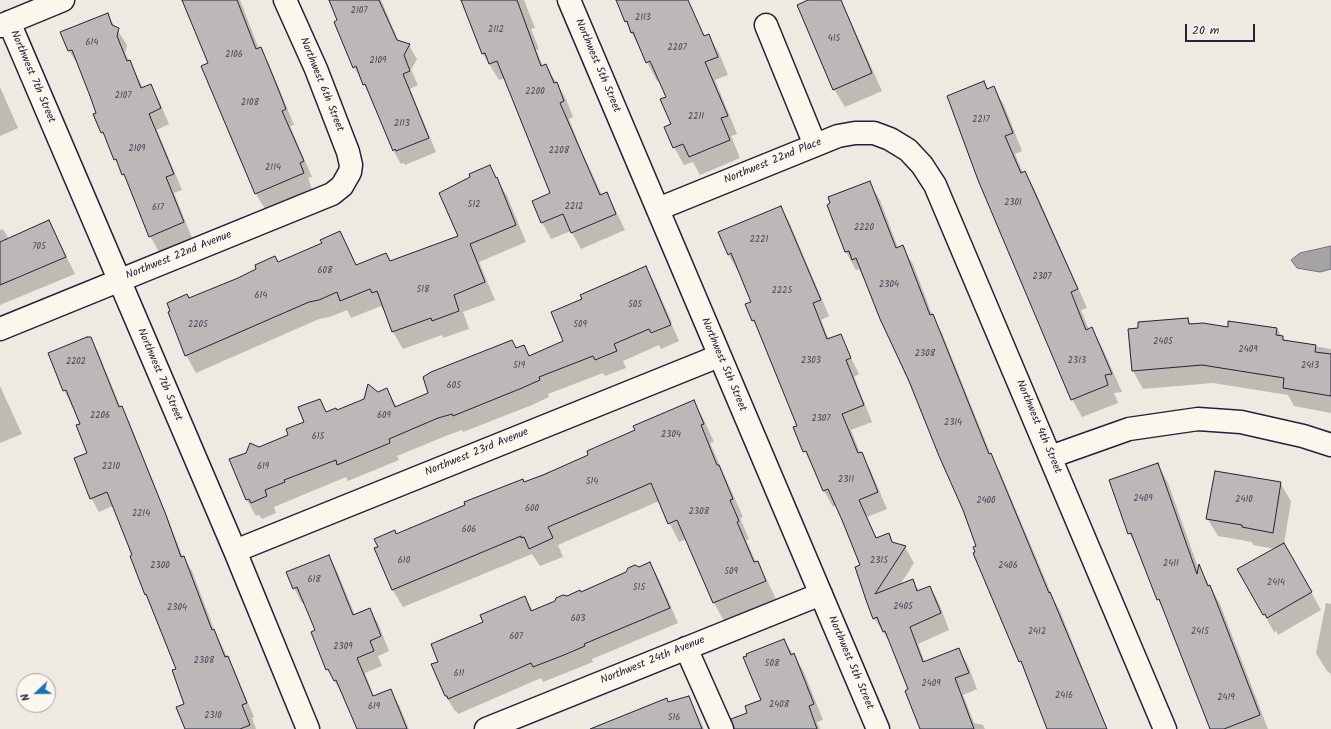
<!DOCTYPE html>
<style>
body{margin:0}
#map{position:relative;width:1331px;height:729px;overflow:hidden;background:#eeeae2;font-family:Kalam,sans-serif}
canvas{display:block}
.north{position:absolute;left:16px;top:673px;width:40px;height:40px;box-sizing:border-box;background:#fbf7ec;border:1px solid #a4a2a5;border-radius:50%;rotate:248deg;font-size:11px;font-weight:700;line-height:16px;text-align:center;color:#22223b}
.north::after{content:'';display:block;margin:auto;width:14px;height:18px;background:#1f6fb2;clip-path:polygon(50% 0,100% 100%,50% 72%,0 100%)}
.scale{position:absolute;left:1185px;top:24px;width:70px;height:18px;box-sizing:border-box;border:2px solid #22223b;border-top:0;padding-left:5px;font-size:12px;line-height:14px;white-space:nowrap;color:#22223b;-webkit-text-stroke:3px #fbf7ec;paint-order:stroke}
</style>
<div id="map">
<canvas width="1331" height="729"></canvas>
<div class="north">N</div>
<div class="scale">20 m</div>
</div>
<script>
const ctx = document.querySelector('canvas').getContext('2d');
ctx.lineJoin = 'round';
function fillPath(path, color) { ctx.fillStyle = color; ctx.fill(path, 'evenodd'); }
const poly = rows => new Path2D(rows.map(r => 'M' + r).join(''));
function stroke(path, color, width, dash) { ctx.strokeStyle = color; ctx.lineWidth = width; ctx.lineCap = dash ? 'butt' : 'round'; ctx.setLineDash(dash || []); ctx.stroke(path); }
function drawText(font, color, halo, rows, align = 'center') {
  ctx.font = font + ' Kalam,sans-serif'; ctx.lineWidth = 3.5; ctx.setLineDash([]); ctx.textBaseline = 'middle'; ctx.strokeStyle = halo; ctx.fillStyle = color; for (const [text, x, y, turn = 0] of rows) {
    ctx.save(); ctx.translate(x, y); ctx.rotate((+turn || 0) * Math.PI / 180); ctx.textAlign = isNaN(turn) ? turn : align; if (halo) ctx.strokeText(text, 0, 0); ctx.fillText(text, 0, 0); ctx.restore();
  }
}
const water = poly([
 [1331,246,1331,269,1320,272,1297,268,1291,260,1300,253,1331,246]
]);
fillPath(water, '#a6a3a7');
stroke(water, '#716f7c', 1);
fillPath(poly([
 [183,0,240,0,259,49,260,48,269,64,294,125,290,126,312,177,308,178,312,189,265,209,256,194,202,67,209,64],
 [329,0,381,0,399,42,409,45,417,59,411,70,418,85,410,89,436,152,405,165,404,163,401,164,393,150,370,95,354,67,339,21],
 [462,0,524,0,535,28,531,29,539,49,536,50,543,66,546,65,566,99,573,117,569,119,582,152,602,195,607,193,625,230,581,249,571,231,551,239,542,222,552,194,505,78,499,80,483,54],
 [618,0,683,0,705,36,708,35,719,53,728,75,715,80,737,134,731,136,740,158,700,175,693,162,684,165,674,147,667,98,659,80,657,81,626,22],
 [811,0,841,0,882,91,845,107,834,89],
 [107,14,127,45,125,53,143,88,150,85,159,101,169,124,157,130,182,190,174,193,192,238,159,252,150,236,129,184,95,114,97,113,79,66,69,51,62,32],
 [984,82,988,89,993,87,1004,105,1022,151,1015,154,1023,173,1025,172,1035,190,1087,308,1081,310,1089,330,1092,329,1102,347,1122,392,1114,393,1118,403,1082,417,1072,399],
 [0,87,18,128,0,136],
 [489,166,507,196,526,242,479,262,495,300,463,312,469,329,443,338,442,335,403,349,393,332,385,309,383,310,381,306,351,318,347,310,330,317,319,319,196,373,186,355,189,299,323,244,340,232,357,266,390,262,459,237,472,178],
 [869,183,880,200,898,248,902,247,913,264,933,317,942,333,993,460,1000,472,1054,600,1060,611,1107,729,1048,729,976,552,978,546,964,510,863,277,859,269,856,270,846,252,829,205],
 [781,207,790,224,829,316,821,320,829,340,840,335,859,374,854,377,872,422,851,430,860,453,870,469,887,509,867,517,877,539,888,534,894,544,905,547,914,563,900,585,913,580,919,591,930,587,939,603,949,630,918,644,925,662,958,649,968,665,977,689,963,695,974,723,983,725,985,729,921,729,909,690,891,644,874,618,861,566,836,505,833,507,824,491,794,428,798,427,761,334,753,320,752,302,739,270,738,271,728,254],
 [49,221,75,274,0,305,0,230,3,229,9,239],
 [646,267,655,284,672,323,650,332,650,334,672,325,679,341,661,349,659,345,623,361,626,368,605,376,603,373,548,394,549,397,532,405,463,432,462,430,448,435,397,456,399,460,348,481,346,477,274,507,276,513,262,519,259,515,256,516,247,500,259,448,290,435,305,422,320,400,327,413,337,411,387,390,397,407,429,394,523,346,529,356,564,342,583,300],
 [1188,320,1191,325,1228,328,1277,329,1285,341,1331,349,1331,413,1294,406,1288,395,1213,383,1143,389,1133,371],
 [90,338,98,352,121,408,129,421,183,557,192,571,215,632,235,672,254,717,252,718,256,729,186,729,185,704,177,669,146,594,131,557,134,556,113,506,99,512,91,498,88,453,81,424,64,390],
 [0,386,22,434,0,443],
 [694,402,704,420,714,442,710,443,743,517,740,518,749,539,746,540,756,562,767,580,776,599,724,621,714,603,686,539,679,542,659,501,558,545,563,557,540,566,532,554,403,607,392,589,379,547,396,535,590,455],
 [1158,465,1168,483,1199,570,1199,567,1220,604,1268,729,1211,729,1165,612,1158,599,1139,550,1129,533],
 [1280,483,1291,501,1284,544,1321,610,1278,635,1276,631,1274,632,1239,570,1275,549,1253,545,1252,542,1218,536,1207,518],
 [329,556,337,571,355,615,369,609,378,623,389,651,378,656,382,666,365,673,374,697,390,690,399,705,409,729,358,729,343,695,327,669,316,631,305,602,302,603,294,588],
 [650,564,659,579,678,623,592,659,593,662,543,682,541,678,458,714,456,711,455,711,446,696,440,662,484,622,525,597,533,611],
 [1326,603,1331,604,1331,674,1327,671,1316,653],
 [784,640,803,670,823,720,817,722,820,729,754,729],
 [689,697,704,729,591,729,666,699,668,703]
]), '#0003');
const building = poly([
 [182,0,237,0,256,49,261,47,279,91,286,109,282,111,304,161,300,163,304,173,255,194,201,66,208,63,182,0],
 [329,0,379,0,397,40,410,44,404,55,410,71,403,74,429,138,396,151,395,149,393,151,365,84,363,85,356,66,353,68,334,22,337,20,329,0],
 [461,0,517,0,541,66,546,64,554,83,557,82,564,101,560,103,600,195,607,192,616,214,571,233,563,214,541,223,532,201,550,193,497,61,489,64,485,53,482,54,461,0],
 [616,0,688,0,704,36,709,34,718,57,705,62,728,116,721,118,730,140,689,157,683,144,673,148,664,127,671,124,660,99,666,97,650,61,646,63,633,32,631,33,627,21,625,22,616,0],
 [808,0,841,0,872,73,833,90,797,5,808,0],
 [108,13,112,25,119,28,117,36,127,61,130,60,141,88,151,84,161,108,149,114,174,174,166,177,184,222,149,237,124,174,122,175,116,159,114,160,103,132,101,133,93,114,96,113,90,96,72,50,68,51,60,32,108,13],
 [984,81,987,89,994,86,1013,133,1005,136,1021,173,1025,171,1078,289,1071,292,1086,330,1092,327,1112,374,1105,375,1108,385,1071,400,978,180,947,96,984,81],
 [490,165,496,178,497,177,516,225,470,244,485,282,454,295,459,311,432,321,431,318,392,332,377,291,372,293,370,289,340,301,337,292,319,300,309,302,185,356,168,312,170,311,167,303,187,294,189,298,238,278,256,269,255,265,275,256,278,262,322,243,320,240,340,231,356,265,386,253,390,261,458,236,439,193,470,177,469,174,490,165],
 [870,181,896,248,903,245,930,315,933,314,989,454,991,453,1049,593,1050,592,1107,729,1047,729,1021,661,1019,662,973,553,975,552,973,547,976,546,963,510,939,456,909,381,880,319,856,258,852,260,849,251,845,252,827,205,830,203,828,197,870,181],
 [781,206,821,300,813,303,827,339,841,334,851,358,846,360,864,405,842,414,858,453,862,452,878,492,859,500,876,538,889,533,892,542,906,546,875,594,913,579,917,591,930,586,941,613,910,627,923,662,959,648,969,673,955,678,974,729,920,729,905,691,908,689,885,631,883,632,877,617,873,619,866,600,855,567,860,565,842,520,828,489,823,491,806,451,803,452,793,427,797,426,754,320,752,321,745,304,751,302,731,253,728,255,718,232,781,206],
 [49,220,66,257,0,285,0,242,49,220],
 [646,266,671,325,651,333,649,329,614,344,617,351,595,360,593,356,539,377,540,380,522,388,453,416,452,414,438,418,389,439,390,443,337,465,336,460,284,480,285,482,265,490,267,496,251,503,249,499,246,500,229,459,246,453,250,443,259,447,288,435,286,429,304,422,298,407,320,399,326,412,336,408,337,410,364,399,368,384,378,392,387,388,395,407,428,393,423,377,431,372,512,340,516,348,524,345,529,356,563,341,551,312,582,299,580,295,646,266],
 [1188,318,1189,324,1203,323,1228,327,1228,321,1277,328,1276,335,1283,336,1283,340,1316,345,1315,352,1331,354,1331,396,1283,388,1284,378,1202,365,1132,371,1128,329,1138,328,1138,322,1188,318],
 [87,337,91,337,119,407,122,406,166,515,181,557,184,556,212,630,214,629,225,657,228,656,247,703,242,705,250,725,240,729,185,729,176,707,184,704,172,670,176,669,146,594,145,595,130,556,132,555,107,492,90,499,74,458,87,453,76,425,80,424,66,390,63,391,48,353,87,337],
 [694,400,704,424,701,425,717,465,719,465,733,499,730,500,739,521,737,522,754,562,758,561,766,581,713,603,677,520,668,524,651,483,548,527,553,538,529,549,524,537,521,538,521,536,392,590,374,548,378,547,374,539,395,530,396,534,465,505,464,502,523,479,524,482,543,475,588,455,587,451,635,430,633,426,694,400],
 [1158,463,1197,574,1199,564,1208,586,1210,585,1260,715,1224,729,1210,729,1159,599,1157,600,1131,533,1128,534,1109,480,1158,463],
 [1215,471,1281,482,1273,533,1242,527,1242,525,1206,519,1215,471],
 [1284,543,1312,592,1267,618,1265,614,1263,615,1237,569,1284,543],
 [329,555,353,615,370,608,381,636,370,641,374,651,357,658,373,696,391,689,407,729,357,729,336,680,334,681,328,669,326,670,311,632,315,630,297,587,293,589,286,572,329,555],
 [650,562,670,608,584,644,585,646,564,655,533,667,531,663,448,699,447,696,445,696,431,664,438,662,431,644,483,622,480,615,525,596,531,611,555,601,556,598,563,595,567,596,580,590,581,592,626,572,628,568,635,565,639,567,650,562],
 [784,639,791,655,794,653,814,704,809,706,817,729,734,729,731,719,747,713,745,706,761,700,743,657,747,656,746,654,784,639],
 [689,696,702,729,590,729,667,698,668,702,689,696]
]);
fillPath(building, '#bcb8b8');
stroke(building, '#22223b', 1);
const minor = poly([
 [569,0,878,729],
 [9,22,235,551,308,729],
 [766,25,815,145],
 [0,26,63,0],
 [658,209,838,136,855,133,874,133,890,139,908,150,922,165,935,185,1165,729],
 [0,329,332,194,342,186,350,172,351,165,348,152,316,69,285,0],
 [1050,457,1129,429,1198,419,1241,422,1303,436,1331,445],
 [235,551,719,356],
 [686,648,722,729],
 [486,729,821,594]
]);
stroke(minor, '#22223b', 25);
stroke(minor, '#fbf7ec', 22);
drawText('9px', '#48485a', null, [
 ["2107",359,11],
 ["2113",643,18],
 ["2112",496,30],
 ["415",834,39],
 ["614",92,43],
 ["2207",677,48],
 ["2106",234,55],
 ["2109",378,61],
 ["2200",535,92],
 ["2107",123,96],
 ["2108",250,103],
 ["2211",696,117],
 ["2217",981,120],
 ["2113",402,124],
 ["2109",137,149],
 ["2208",559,151],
 ["2114",273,168],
 ["2301",1013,203],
 ["512",474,205],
 ["2212",574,207],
 ["617",158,208],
 ["2220",864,228],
 ["2221",759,240],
 ["705",39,247],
 ["608",325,271],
 ["2307",1042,277],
 ["2304",889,285],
 ["518",423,290],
 ["2225",782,291],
 ["614",261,296],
 ["505",635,305],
 ["2205",198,325],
 ["509",580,325],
 ["2405",1163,342],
 ["2409",1248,350],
 ["2308",925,354],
 ["2303",811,361],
 ["2313",1077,361],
 ["2202",76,362],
 ["519",519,366],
 ["2413",1310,366],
 ["605",454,386],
 ["2206",100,416],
 ["609",384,416],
 ["2307",821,419],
 ["2314",953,423],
 ["2304",671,435],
 ["615",318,437],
 ["2210",111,467],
 ["619",263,467],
 ["2311",846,480],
 ["514",592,482],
 ["2409",1143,499],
 ["2410",1244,500],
 ["2400",986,501],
 ["600",532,509],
 ["2308",699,512],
 ["2214",141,514],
 ["606",469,530],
 ["610",404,561],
 ["2315",879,561],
 ["2411",1171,564],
 ["2300",160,566],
 ["2406",1008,566],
 ["509",731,572],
 ["618",314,580],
 ["2414",1276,583],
 ["515",639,588],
 ["2405",903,607],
 ["2304",177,608],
 ["603",578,619],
 ["2412",1037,632],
 ["2415",1200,632],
 ["607",516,637],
 ["2309",343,647],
 ["2308",204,661],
 ["508",772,664],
 ["611",459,674],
 ["2409",931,684],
 ["2416",1064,696],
 ["2419",1226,698],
 ["2408",779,705],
 ["619",374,707],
 ["2310",213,716],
 ["516",674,718]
]);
drawText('11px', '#22223b', '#fbf7ec', [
 ["Northwest 5th Street",597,66,67],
 ["Northwest 7th Street",32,77,67],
 ["Northwest 6th Street",321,85,68],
 ["Northwest 22nd Place",773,162,-22],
 ["Northwest 22nd Avenue",179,256,-22],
 ["Northwest 5th Street",723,365,67],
 ["Northwest 7th Street",159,375,67],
 ["Northwest 4th Street",1038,427,67],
 ["Northwest 23rd Avenue",477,453,-22],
 ["Northwest 24th Avenue",653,661,-22],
 ["Northwest 5th Street",850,663,67]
]);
</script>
